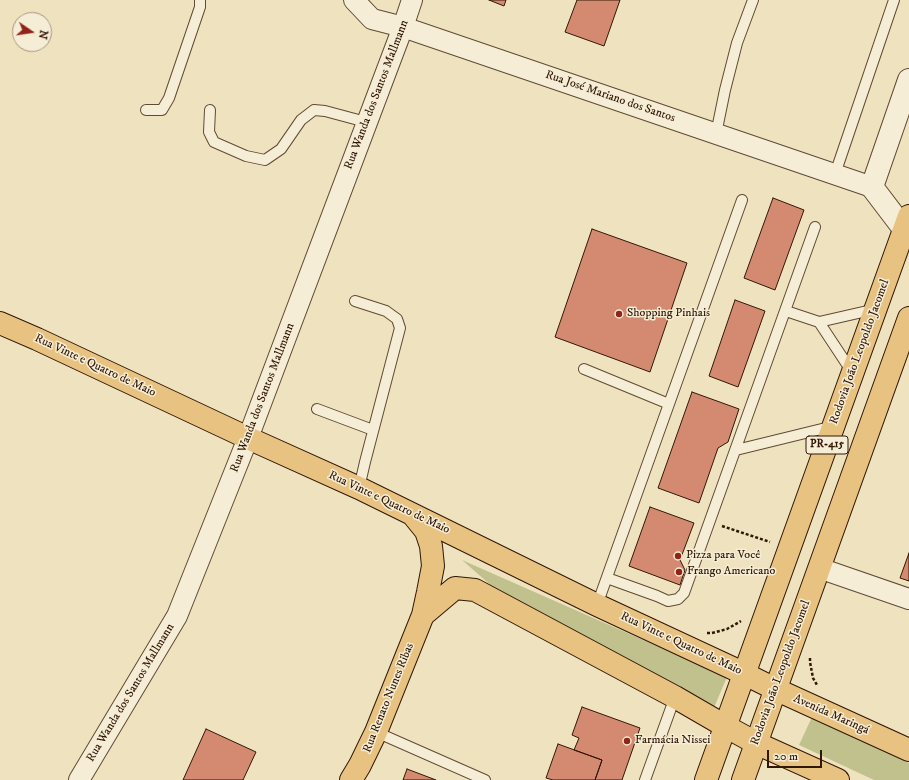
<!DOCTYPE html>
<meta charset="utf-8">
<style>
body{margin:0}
#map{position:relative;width:909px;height:780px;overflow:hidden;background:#efe3bf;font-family:"IM FELL DW Pica",serif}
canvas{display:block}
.north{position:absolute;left:12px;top:12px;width:40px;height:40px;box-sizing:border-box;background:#f5edd5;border:1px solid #a79782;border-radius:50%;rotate:103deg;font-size:11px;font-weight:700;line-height:16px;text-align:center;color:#311706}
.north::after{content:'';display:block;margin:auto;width:14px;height:18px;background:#8f2418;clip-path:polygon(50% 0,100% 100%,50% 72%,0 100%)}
.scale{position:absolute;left:767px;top:750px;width:55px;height:18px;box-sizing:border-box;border:2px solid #311706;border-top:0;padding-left:5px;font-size:12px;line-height:14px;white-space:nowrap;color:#311706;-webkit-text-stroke:3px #f5edd5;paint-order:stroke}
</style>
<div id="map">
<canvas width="909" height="780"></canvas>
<div class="north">N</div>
<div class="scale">20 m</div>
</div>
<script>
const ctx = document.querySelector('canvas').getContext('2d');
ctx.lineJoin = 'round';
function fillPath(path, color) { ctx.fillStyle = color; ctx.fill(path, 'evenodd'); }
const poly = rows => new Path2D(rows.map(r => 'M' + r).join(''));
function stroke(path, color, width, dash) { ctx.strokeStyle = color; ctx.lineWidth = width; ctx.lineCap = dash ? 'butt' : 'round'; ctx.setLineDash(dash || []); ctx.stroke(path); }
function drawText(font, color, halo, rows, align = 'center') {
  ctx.font = font + ' "IM FELL DW Pica",serif'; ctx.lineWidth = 3; ctx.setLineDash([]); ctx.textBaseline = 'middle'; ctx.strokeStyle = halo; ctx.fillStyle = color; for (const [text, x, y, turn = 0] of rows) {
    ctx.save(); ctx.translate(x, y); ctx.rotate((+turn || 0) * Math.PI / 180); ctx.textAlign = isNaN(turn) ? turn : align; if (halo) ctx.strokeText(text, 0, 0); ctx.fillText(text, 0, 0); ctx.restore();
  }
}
fillPath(poly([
 [462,560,727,677,713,710,511,603],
 [812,717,909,763,909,780,874,780,799,745]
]), '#c0c18d');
const building = poly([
 [489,0,506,0,504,6,489,0],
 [577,0,620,0,604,46,565,32,577,0],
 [773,198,804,210,775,290,744,278,773,198],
 [592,229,687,263,650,372,555,337,592,229],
 [735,300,765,311,738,387,709,376,735,300],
 [692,392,739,409,728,442,718,448,699,503,658,488,692,392],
 [650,507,694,523,680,560,685,570,680,585,629,566,650,507],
 [909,553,909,581,900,578,909,553],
 [582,707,640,728,622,780,595,780,602,760,574,750,579,738,572,735,582,707],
 [206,729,256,752,243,780,183,780,206,729],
 [558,744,602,760,595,780,553,780,546,778,558,744],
 [407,769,436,780,403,780,407,769]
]);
fillPath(building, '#d48a71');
stroke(building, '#311706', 1);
const service = poly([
 [146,110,162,110,169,98,200,7,200,0],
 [210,110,209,132,214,142,246,156,265,160,281,149,301,120,314,110,325,111,366,122],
 [716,134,725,90,737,43,753,0],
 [835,174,894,0],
 [355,301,386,311,397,319,400,328,365,462,359,488],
 [786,311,819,322,876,309],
 [819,322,852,372],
 [584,369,669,404],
 [317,409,373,430],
 [736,450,834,426],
 [607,578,657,596,668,601,678,599,684,593,815,227],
 [597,605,742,200],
 [376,732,485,780],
 [645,780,675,697]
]);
const minor = poly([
 [354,0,372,19,403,27,872,187],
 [819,568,909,599],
 [79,780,177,616,248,438,403,27,412,0]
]);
const tertiary = poly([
 [904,229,872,187,909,80]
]);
const primary = poly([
 [0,323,37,339,248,438,359,488,597,605,745,674,775,689,909,750],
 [423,615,455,588,475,590,675,697,725,726,756,743,838,780],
 [351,780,360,765,376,732,423,615,428,592,433,566,431,546,426,531,413,515]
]);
const trunk = poly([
 [706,780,909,216],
 [743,780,909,318]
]);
stroke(service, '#604a34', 12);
stroke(minor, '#604a34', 22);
stroke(tertiary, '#604a34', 24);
stroke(primary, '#311706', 24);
stroke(trunk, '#311706', 24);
stroke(poly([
 [722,526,770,542],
 [707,633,712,633,727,629,741,621],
 [810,658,810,662,813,678,817,685]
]), '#311706', 2.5, [3, 2]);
stroke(service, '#f5edd5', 10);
stroke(minor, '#f5edd5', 20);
stroke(tertiary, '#f5edd5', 22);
stroke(primary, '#e8c280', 22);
stroke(trunk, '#e8c280', 22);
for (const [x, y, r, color] of [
 [619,314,4,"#8f2418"],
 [678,556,4,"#8f2418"],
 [679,572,4,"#8f2418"],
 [627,741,4,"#8f2418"]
]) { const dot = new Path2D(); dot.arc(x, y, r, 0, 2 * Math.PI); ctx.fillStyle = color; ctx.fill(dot); stroke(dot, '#f5edd5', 1.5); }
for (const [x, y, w] of [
 [827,445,42]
]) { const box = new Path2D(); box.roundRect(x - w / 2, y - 9, w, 18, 3); ctx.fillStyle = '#f5edd5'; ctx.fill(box); stroke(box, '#311706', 1); }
drawText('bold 11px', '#311706', null, [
 ["PR-415",827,445]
]);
drawText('12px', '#311706', '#f5edd5', [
 ["Rua Wanda dos Santos Mallmann",377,95,-69],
 ["Rua José Mariano dos Santos",610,97,19],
 ["Rodovia João Leopoldo Jacomel",860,352,-70],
 ["Rua Vinte e Quatro de Maio",95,366,25],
 ["Rua Wanda dos Santos Mallmann",263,398,-69],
 ["Rua Vinte e Quatro de Maio",389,503,25],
 ["Rua Vinte e Quatro de Maio",681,644,25],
 ["Rodovia João Leopoldo Jacomel",781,673,-70],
 ["Rua Wanda dos Santos Mallmann",131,693,-59],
 ["Rua Renato Nunes Ribas",389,698,-68],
 ["Avenida Maringá",831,715,24]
]);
drawText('12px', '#311706', '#f5edd5', [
 ["Shopping Pinhais",627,314],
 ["Pizza para Você",686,556],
 ["Frango Americano",687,572],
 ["Farmácia Nissei",635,741]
], 'left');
</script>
